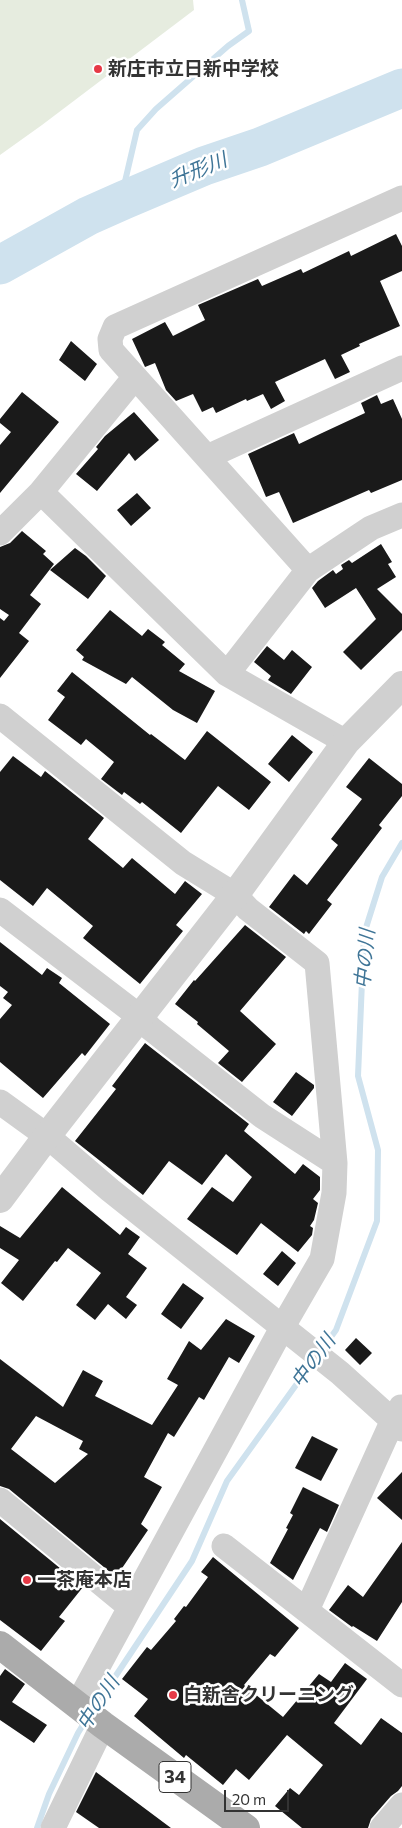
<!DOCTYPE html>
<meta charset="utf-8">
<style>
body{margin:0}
#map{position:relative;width:402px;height:1828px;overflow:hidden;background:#fff;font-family:Commissioner,sans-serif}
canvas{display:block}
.scale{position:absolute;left:224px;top:1790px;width:65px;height:22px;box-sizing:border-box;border:2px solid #333;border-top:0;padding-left:6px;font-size:15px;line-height:18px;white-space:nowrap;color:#333;-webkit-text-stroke:4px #fff;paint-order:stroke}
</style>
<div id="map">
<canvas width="402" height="1828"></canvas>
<div class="scale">20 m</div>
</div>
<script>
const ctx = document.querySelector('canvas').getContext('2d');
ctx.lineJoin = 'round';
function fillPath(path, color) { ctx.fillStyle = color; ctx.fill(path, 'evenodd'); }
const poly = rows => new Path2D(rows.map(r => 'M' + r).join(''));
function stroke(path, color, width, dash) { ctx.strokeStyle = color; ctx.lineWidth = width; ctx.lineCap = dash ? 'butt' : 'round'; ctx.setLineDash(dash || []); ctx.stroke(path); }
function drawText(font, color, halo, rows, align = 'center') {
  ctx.font = font + ' Commissioner,"Noto Sans JP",sans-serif'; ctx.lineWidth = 5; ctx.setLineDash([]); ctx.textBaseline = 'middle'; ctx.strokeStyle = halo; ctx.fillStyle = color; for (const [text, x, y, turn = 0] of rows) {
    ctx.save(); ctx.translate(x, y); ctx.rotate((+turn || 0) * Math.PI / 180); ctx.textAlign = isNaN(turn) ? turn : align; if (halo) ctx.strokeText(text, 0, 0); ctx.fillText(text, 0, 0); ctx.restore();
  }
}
fillPath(poly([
 [0,0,193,0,194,10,42,125,0,155]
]), '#e6ecdf');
stroke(poly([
 [124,200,123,190,137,130,156,109,228,46,249,31,242,0],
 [320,1352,336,1330,377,1221,378,1150,358,1076,364,934,382,877,402,843],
 [93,1710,192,1561,227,1481,314,1360],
 [37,1828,49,1794,78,1733,86,1720]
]), '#cfe2ee', 6);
stroke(poly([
 [0,265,88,216,124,200,204,166,260,147,402,88]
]), '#cfe2ee', 39);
fillPath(poly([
 [396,234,402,246,402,271,380,281,400,326,359,344,360,346,341,355,350,372,335,379,325,359,275,382,285,401,271,409,263,394,247,401,246,399,216,413,213,407,202,412,193,394,176,401,166,390,155,363,145,367,132,339,165,322,173,336,205,320,198,305,258,279,262,286,301,269,303,273,349,251,351,256],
 [71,341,97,364,85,381,59,360],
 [22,392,59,422,0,493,0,445,11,432,0,423,0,419],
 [377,395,381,404,393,399,402,419,402,480,371,493,369,490,293,523,279,492,266,497,248,454,294,433,299,444,322,433,365,413,361,403],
 [134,412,159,440,135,461,129,453,97,491,76,474,98,449,96,447,105,436],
 [137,493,151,508,131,526,117,510],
 [22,531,46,551,43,554,54,564,30,595,41,604,19,633,29,641,0,678,0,618,4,621,9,615,0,609,0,547,10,543],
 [381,544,392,562,388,564,396,577,377,589,402,614,402,630,361,670,343,652,376,619,356,588,325,608,312,588,318,581,333,570,336,574,343,569,341,565,349,560,352,563],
 [75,548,86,556,106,576,88,599,50,570],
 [110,610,142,636,148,629,165,642,162,645,185,664,179,671,215,691,197,723,173,710,132,677,126,684,82,660,84,657,76,650],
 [267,646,284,660,292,650,312,667,291,694,268,680,271,676,254,662],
 [72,672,150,735,151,734,185,760,207,731,271,782,249,810,218,786,181,833,142,802,140,804,124,792,122,795,101,779,114,762,86,739,81,745,48,720,65,697,57,691],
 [292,735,313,752,289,782,268,764],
 [13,756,41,777,45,771,104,818,88,839,123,868,132,858,175,894,185,881,202,894,176,925,183,931,140,984,83,938,93,926,47,888,33,906,0,880,0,772],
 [369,758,402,784,402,796,379,825,382,828,327,900,332,904,309,934,306,931,304,934,269,907,294,874,307,885,338,845,331,839,362,799,346,787],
 [245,925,286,957,240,1011,276,1044,242,1082,218,1063,229,1051,197,1024,198,1022,175,1004,194,980,195,981],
 [0,942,42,975,47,968,62,978,59,983,110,1024,85,1056,82,1053,43,1098,0,1062,0,1019,12,1005,3,998,8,992,0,986],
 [145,1043,249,1124,244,1131,295,1174,303,1164,320,1177,320,1190,313,1199,318,1203,314,1220,310,1226,313,1228,312,1235,298,1252,261,1223,237,1255,187,1219,212,1187,233,1202,252,1177,226,1154,202,1185,169,1161,143,1195,75,1141,116,1089,112,1086],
 [296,1072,314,1085,314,1088,292,1116,273,1102],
 [62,1187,120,1235,126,1227,140,1237,128,1254,147,1268,126,1297,137,1305,126,1319,108,1304,95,1320,76,1305,101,1273,68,1248,57,1262,55,1261,23,1301,1,1283,19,1260,0,1248,0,1226,20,1238],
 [282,1251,296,1263,278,1286,263,1274],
 [183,1283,204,1298,181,1329,161,1314],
 [226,1319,255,1336,239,1363,229,1357,204,1400,199,1397,174,1437,168,1433,144,1477,162,1487,141,1524,148,1530,116,1577,9,1489,0,1486,0,1359,63,1407,83,1370,103,1381,95,1396,152,1425,178,1385,167,1379,189,1341,201,1350],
 [36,1416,83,1441,79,1449,88,1454,55,1483,11,1449],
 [356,1338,372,1353,360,1365,345,1350],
 [312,1436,338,1449,321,1481,295,1468],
 [402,1472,402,1520,377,1498],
 [303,1487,339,1505,327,1532,320,1528,293,1580,270,1563,288,1529,286,1528,293,1515,290,1513],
 [0,1519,83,1587,59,1617,65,1621,41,1651,0,1620],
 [402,1542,402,1602,377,1641,353,1626,352,1627,329,1610,348,1585,363,1597],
 [213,1557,299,1628,275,1657,270,1654,244,1685,283,1717,319,1674,331,1682,345,1663,367,1679,334,1723,361,1745,381,1718,402,1733,402,1786,398,1791,391,1796,371,1819,368,1828,302,1828,275,1806,290,1788,299,1795,323,1765,287,1735,249,1780,236,1769,223,1785,186,1755,184,1758,134,1716,148,1699,122,1679,147,1647,151,1650,176,1621,174,1619,184,1606,186,1607,208,1577,201,1572],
 [5,1669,25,1684,12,1702,47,1725,34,1743,0,1720,0,1676],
 [96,1772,171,1828,99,1828,76,1812]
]), '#1a1a1a');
stroke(poly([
 [207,457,402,368],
 [41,492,135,377],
 [0,533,41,492,227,674,346,742],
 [308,570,111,350,110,339,115,327,402,198],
 [227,674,308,570,371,528,402,515],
 [0,716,183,863,235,895,248,909,317,963,335,1163,334,1193,322,1259,282,1328,77,1705],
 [0,910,140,1017,150,1028,262,1116,335,1163],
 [0,1102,47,1136,110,1190,340,1373,402,1429],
 [0,1500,130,1607],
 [224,1546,402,1685],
 [307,1610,393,1420,401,1407],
 [53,1828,103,1725],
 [382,1828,402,1805]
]), '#d0d0d0', 25);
stroke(poly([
 [0,1199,47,1136,235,895,346,742,402,685]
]), '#d0d0d0', 28);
stroke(poly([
 [0,1645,103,1725,246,1828]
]), '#ababab', 28);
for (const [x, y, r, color] of [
 [98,69,5,"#e63946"],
 [27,1580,5,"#e63946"],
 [173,1695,5,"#e63946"]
]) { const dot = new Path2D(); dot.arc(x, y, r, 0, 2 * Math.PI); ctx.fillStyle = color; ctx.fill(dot); stroke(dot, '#fff', 2); }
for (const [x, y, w] of [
 [175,1777,32]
]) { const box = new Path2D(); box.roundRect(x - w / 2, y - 15.5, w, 31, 4); ctx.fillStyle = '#fff'; ctx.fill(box); stroke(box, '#333', 1); }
drawText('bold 18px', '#333', null, [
 ["34",175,1777]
]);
drawText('bold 19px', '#333', '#fff', [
 ["新庄市立日新中学校",108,69],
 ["一茶庵本店",37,1580],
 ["白新舎クリーニング",183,1695]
], 'left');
drawText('italic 20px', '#3f7597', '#fff', [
 ["升形川",198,170,-22],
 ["中の川",365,959,-85],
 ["中の川",313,1361,-54],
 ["中の川",98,1703,-57]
]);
</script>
